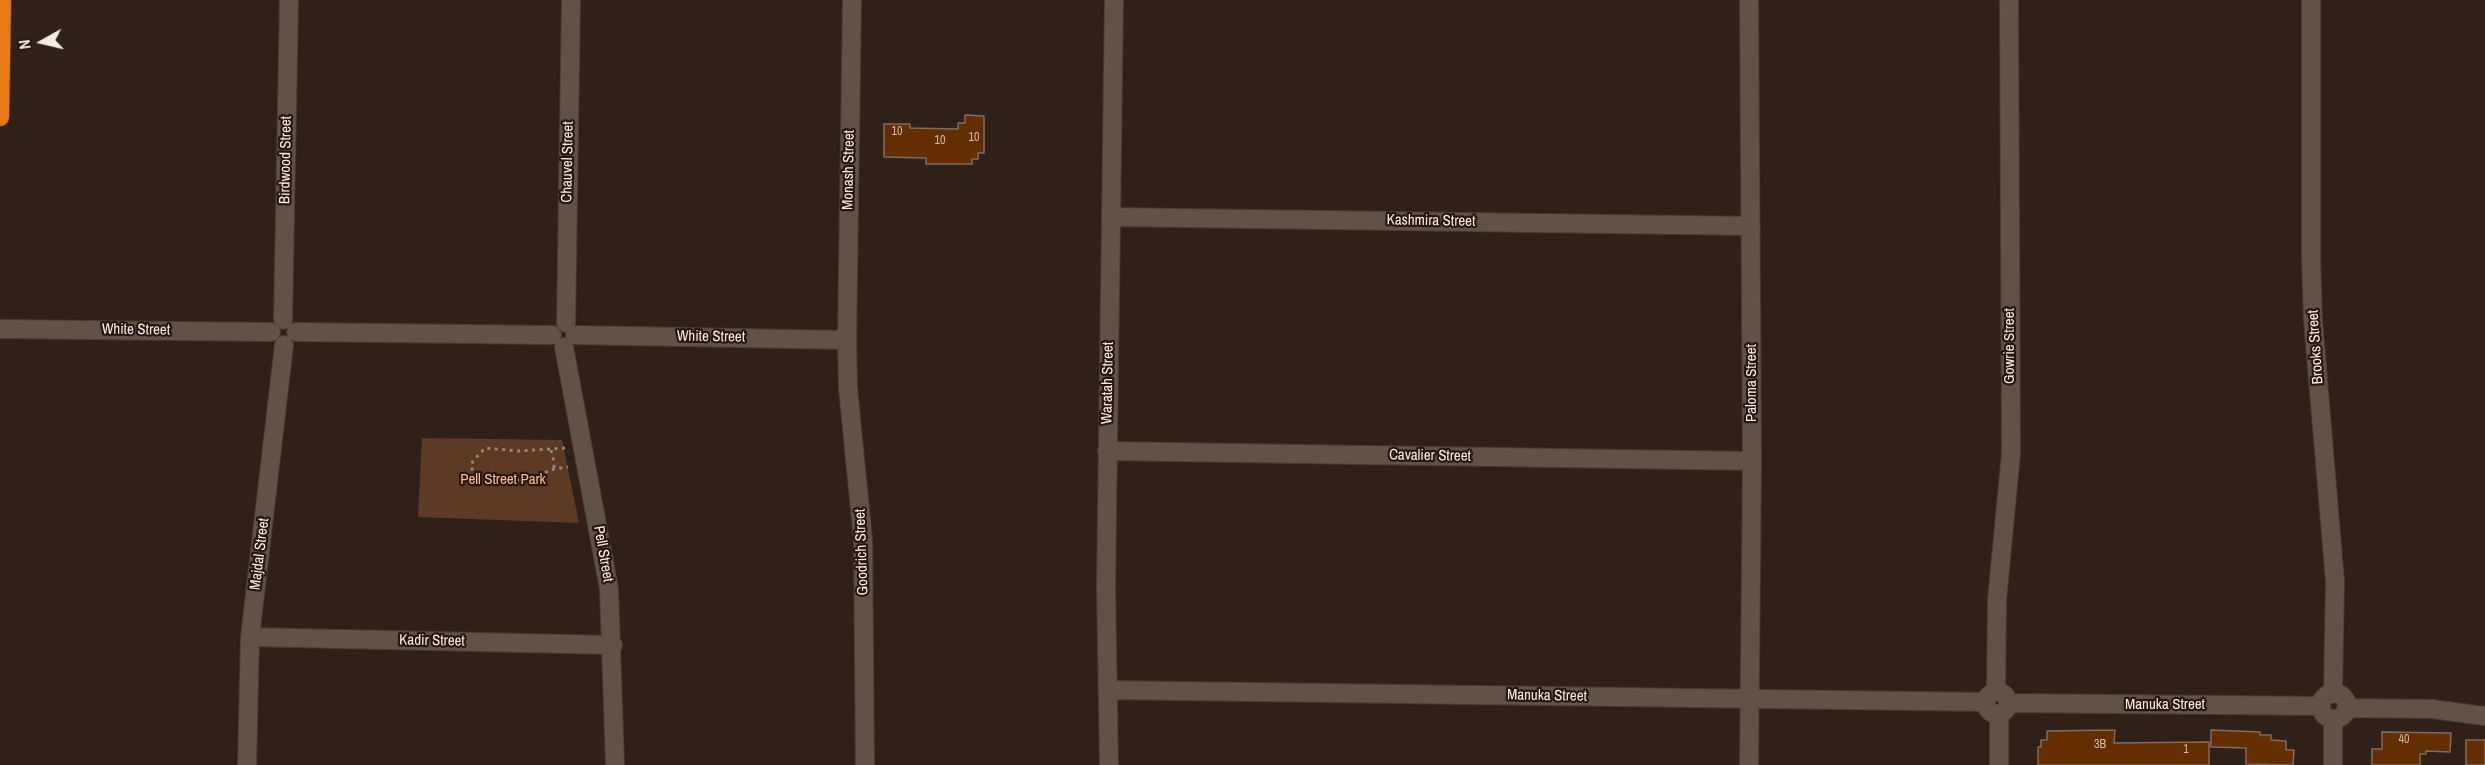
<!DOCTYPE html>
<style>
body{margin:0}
#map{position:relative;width:2485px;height:765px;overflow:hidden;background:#302118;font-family:"Archivo Narrow",sans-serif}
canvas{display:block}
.north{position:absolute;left:12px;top:12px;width:60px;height:60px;-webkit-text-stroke:4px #26180e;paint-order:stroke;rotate:262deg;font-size:16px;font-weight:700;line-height:24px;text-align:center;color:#f6ece5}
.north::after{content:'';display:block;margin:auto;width:21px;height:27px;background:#f6ece5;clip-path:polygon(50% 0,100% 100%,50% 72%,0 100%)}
</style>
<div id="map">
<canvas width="2485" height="765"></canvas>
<div class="north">N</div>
</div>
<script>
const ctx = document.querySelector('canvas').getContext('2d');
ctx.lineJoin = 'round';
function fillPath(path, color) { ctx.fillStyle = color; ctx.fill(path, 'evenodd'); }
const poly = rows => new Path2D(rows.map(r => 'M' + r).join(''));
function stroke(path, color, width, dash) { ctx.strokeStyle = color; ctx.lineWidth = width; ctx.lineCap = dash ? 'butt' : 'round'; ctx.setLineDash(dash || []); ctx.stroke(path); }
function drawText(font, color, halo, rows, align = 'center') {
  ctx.font = font + ' "Archivo Narrow",sans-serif'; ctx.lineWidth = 4.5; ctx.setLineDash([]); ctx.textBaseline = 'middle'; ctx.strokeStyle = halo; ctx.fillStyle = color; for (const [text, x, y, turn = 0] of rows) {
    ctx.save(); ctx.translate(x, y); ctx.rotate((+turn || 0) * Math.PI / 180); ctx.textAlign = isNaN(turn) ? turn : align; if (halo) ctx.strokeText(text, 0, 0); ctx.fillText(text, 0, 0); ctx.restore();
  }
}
fillPath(poly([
 [422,438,562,440,579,523,418,517]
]), '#5c3a23');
const building = poly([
 [965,115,984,116,984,153,978,153,978,159,972,159,972,164,926,164,926,158,884,157,884,124,910,124,910,128,958,129,958,123,965,123,965,115],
 [2115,730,2114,743,2209,742,2209,765,2038,765,2038,747,2041,747,2041,740,2047,740,2047,731,2115,730],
 [2211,730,2260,732,2260,735,2271,735,2271,740,2286,741,2286,750,2294,750,2293,765,2246,764,2246,748,2211,747,2211,730],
 [2382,732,2451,733,2450,752,2426,751,2426,754,2420,754,2420,765,2372,765,2372,749,2382,749,2382,732],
 [2466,740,2485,740,2485,765,2466,765,2466,740]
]);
fillPath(building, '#642e00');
stroke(building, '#7e6c61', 1.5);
const minor = poly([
 [852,0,847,340,848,388,863,540,865,765],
 [2311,0,2311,258,2313,320,2335,582,2333,694],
 [1111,217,1751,226],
 [283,320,289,0],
 [566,323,571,0],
 [0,329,271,332],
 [296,332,552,335],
 [575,335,847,340],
 [564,347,609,589,615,765],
 [1107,451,1752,461],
 [250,637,613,645],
 [1108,690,1986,702],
 [1996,692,1997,600,2011,453,2009,0],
 '1986 703a11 11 0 1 1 22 0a11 11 0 1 1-22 0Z',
 '2321 706a13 13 0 1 1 26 0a13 13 0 1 1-26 0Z',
 [2008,703,2321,706],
 [2346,708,2432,709,2485,716],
 [1999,714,1999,765],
 [247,765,250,637,284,345],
 [1109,765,1106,586,1114,0],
 [1749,765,1752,461,1749,0],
 [2333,765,2333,719]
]);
const highway = poly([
 [0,117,2,0]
]);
stroke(minor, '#483c35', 20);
stroke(highway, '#483c35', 20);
stroke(poly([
 [565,448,518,451,485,448,473,461,471,467,478,479,486,483,528,479,554,469,568,467],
 [551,450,554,462,554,469]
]), '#92857d', 3, [3, 4.5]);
stroke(minor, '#625147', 18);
stroke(highway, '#ec7a14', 18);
drawText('12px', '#d2bcac', null, [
 ["10",897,132],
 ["10",974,138],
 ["10",940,141],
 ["40",2404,740],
 ["3B",2100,745],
 ["1",2186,750]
]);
drawText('15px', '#f6ece5', '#26180e', [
 ["Birdwood Street",286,160,-89],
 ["Chauvel Street",568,162,-89],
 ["Monash Street",849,170,-89],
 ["Kashmira Street",1431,221,1],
 ["White Street",136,330,1],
 ["White Street",711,337,1],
 ["Gowrie Street",2010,346,-90],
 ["Brooks Street",2316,347,-94],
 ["Waratah Street",1108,383,-89],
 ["Paloma Street",1752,383,-90],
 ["Cavalier Street",1430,456,1],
 ["Goodrich Street",862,552,-92],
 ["Majdal Street",260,554,-83],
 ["Pell Street",603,554,80],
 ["Kadir Street",432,641,1],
 ["Manuka Street",1547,696,1],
 ["Manuka Street",2165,705]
]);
drawText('15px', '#ffba8d', '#26180e', [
 ["Pell Street Park",503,480]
]);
</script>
